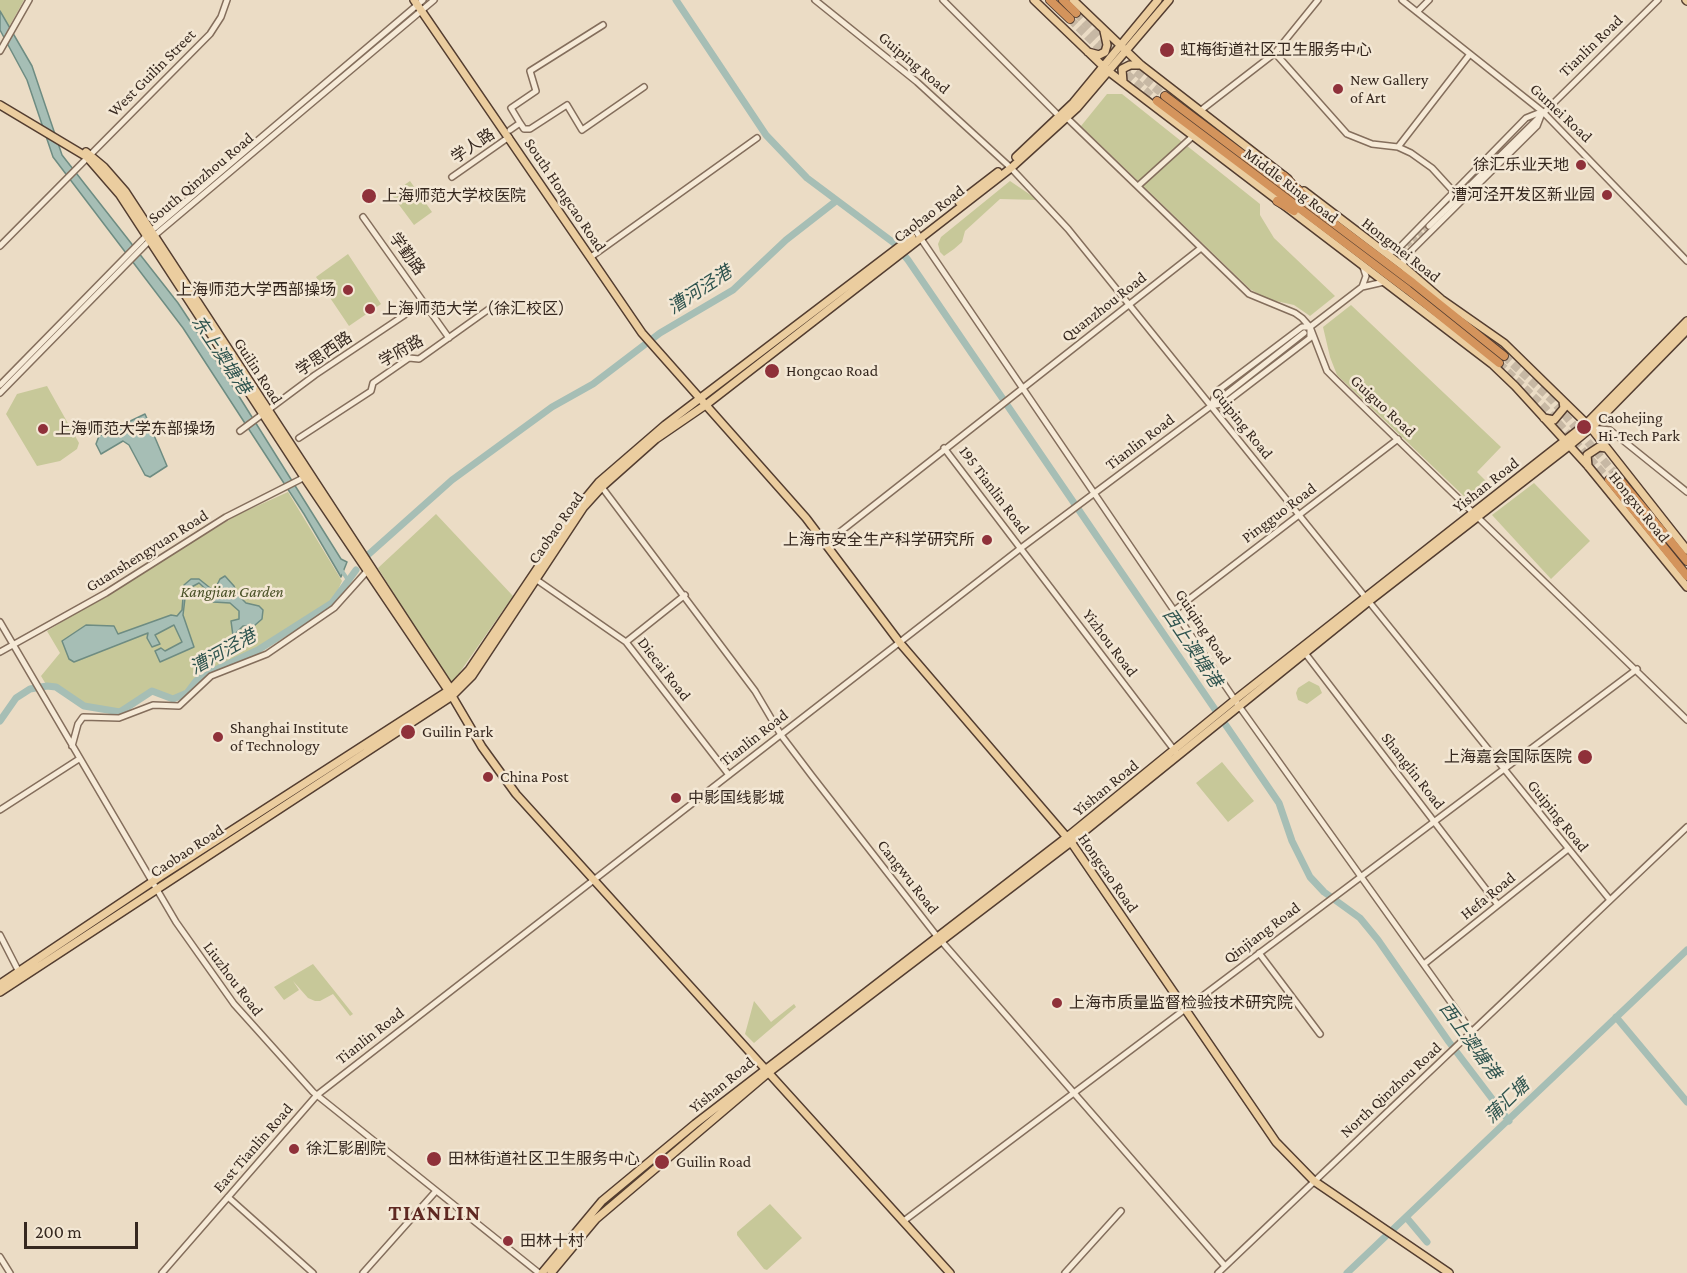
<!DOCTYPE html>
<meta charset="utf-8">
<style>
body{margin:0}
#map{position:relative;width:1687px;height:1273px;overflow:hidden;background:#ebdcc5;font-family:"Crimson Pro",serif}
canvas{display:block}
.scale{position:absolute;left:24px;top:1222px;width:114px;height:27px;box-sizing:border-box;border:3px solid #36281f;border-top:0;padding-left:8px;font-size:18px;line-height:21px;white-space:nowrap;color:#36281f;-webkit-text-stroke:4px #f3e7d4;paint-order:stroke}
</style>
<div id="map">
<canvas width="1687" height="1273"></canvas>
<div class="scale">200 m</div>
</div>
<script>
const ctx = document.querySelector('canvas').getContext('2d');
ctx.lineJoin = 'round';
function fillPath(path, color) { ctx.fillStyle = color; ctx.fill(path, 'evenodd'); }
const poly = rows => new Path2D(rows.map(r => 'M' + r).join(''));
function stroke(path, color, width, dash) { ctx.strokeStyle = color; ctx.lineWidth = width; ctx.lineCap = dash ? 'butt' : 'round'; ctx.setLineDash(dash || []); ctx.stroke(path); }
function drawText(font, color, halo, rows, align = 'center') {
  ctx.font = font + ' "Crimson Pro","Noto Sans SC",serif'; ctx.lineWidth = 5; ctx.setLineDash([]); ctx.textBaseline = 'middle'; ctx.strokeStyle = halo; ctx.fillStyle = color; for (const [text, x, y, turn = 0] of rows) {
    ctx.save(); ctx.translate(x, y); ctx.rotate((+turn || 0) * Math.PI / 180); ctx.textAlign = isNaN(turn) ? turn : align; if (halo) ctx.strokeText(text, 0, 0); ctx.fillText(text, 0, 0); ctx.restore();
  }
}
fillPath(poly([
 [0,0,24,0,9,27,0,11],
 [1107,94,1122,94,1260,204,1260,215,1274,238,1335,296,1310,316,1294,305,1267,299,1250,289,1081,126],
 [410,181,432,212,414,225,391,194],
 [1010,181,1038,200,1000,199,965,231,962,242,954,249,944,256,940,252,938,244,941,237],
 [348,254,381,304,349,326,316,277],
 [1351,305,1501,447,1477,472,1491,486,1469,501,1337,375,1330,357,1323,327],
 [47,386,79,443,77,449,60,461,37,466,6,414,17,394],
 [1534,483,1590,541,1551,579,1492,515],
 [288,492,342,581,332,603,258,650,211,672,196,681,187,693,173,699,152,691,120,712,84,706,56,687,47,686,41,676,60,653,47,631,237,515],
 [436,514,513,596,453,682,448,681,378,568],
 [1309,681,1319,686,1322,693,1307,704,1298,700,1296,693,1298,688],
 [1222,762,1254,801,1228,822,1196,783],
 [313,964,353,1014,350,1016,333,994,320,1001,315,1001,308,998,293,981,299,990,284,1000,274,987],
 [754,1001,771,1022,794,1004,796,1007,754,1043,745,1034],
 [770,1204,802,1238,767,1270,764,1269,737,1235,737,1232]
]), '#c7c899');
const water = poly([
 [0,11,32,66,62,155,178,303,225,374,341,559,347,562,341,577,304,514,183,328,53,157,27,80,0,30,0,11],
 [145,414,167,466,150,477,145,475,129,445,123,441,101,454,96,444,99,436,145,414],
 [225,576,234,586,238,595,246,603,259,606,263,610,262,619,254,626,243,626,233,636,231,621,239,619,239,611,230,603,213,602,212,595,199,583,186,590,183,615,194,647,160,662,155,651,161,648,165,651,182,642,174,625,155,635,160,644,152,647,147,638,148,633,74,662,69,659,62,641,86,625,114,626,118,634,171,615,177,616,182,610,184,585,191,579,199,579,214,591,220,579,225,576]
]);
fillPath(water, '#a6beb5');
stroke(water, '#6e8c82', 1.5);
stroke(poly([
 [340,568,348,580]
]), '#a6beb5', 4);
stroke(poly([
 [676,0,766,135,807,178,894,243,908,260,1279,803,1292,841,1310,877,1324,892,1360,918,1378,940,1449,1042,1509,1121],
 [369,554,452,480,552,407,593,384,660,333,733,290,786,240,836,201],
 [0,721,16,698,30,689,47,686,56,687,84,706,120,712,152,691,173,699,187,693,196,681,211,672,258,650,332,603,356,570],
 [1616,1017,1687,1102],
 [1406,1217,1427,1242],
 [1347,1273,1687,950]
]), '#a6beb5', 7);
stroke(poly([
 [1390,260,1429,226]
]), '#c7b8a4', 5, [5, 2.5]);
stroke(poly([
 [1076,13,1115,54,1165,96],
 [1070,19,1107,56],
 [1118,66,1157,101],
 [1504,356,1553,401,1616,475],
 [1499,363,1545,408,1609,480]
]), '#c7b8a4', 8, [8, 4]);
const minor = poly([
 [815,0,917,82,1011,168,1068,229,1610,900],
 [943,0,1060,117],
 [1402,0,1543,112,1687,261],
 [1417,12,1429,0],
 [0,51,29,0],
 [1275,53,1347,134,1372,144,1398,147,1411,153,1432,168,1453,191],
 [1200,111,1275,53,1318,0],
 [1067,118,1249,294,1295,313,1302,318,1310,327,1327,371,1335,379,1687,720],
 [520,123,511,108,536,91,530,71,603,25],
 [510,130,520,123,524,129,530,129,567,105,582,130,644,87],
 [1398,147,1470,54],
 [452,177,509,137],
 [1138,186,1192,137],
 [363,217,449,338],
 [1429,226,1658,0],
 [917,233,1239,706,1472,1032],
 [0,246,210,34,221,17,227,0],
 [1386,253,1397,250,1526,118,1541,112],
 [591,257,757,138],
 [1363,267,1366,276,1362,287,1384,282],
 [1404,267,1403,261,1405,257,1537,126,1542,113],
 [0,385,151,231,423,0],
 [0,393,154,236,434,0],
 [1212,405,1216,392,1302,327,1310,327,1362,287],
 [1216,405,1225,403,1310,338,1310,329],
 [1591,428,1610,430,1687,492],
 [240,431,315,375,424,302],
 [299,438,371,391,373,383,409,358,419,359,489,309],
 [944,448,1178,755],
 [601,486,755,691,781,735,812,776,936,935,1225,1266],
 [826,543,1201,248],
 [534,578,626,642,729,775],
 [1175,610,1398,439],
 [0,622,176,922,234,1004,313,1092,539,1273],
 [626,642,685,595],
 [0,652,106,593,226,517,305,477],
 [1305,653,1498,905],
 [72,746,78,724,83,717,119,718,153,705,179,706,211,676,267,654,334,608,369,569],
 [0,810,79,759],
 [0,935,20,974],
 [1259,953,1320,1034],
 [1424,964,1568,849],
 [228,1197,313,1273],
 [905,1220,1637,669],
 [0,1257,10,1273],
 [162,1273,317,1095,1021,548,1211,406,1304,333],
 [363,1273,436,1191],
 [1065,1273,1121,1211],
 [1218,1273,1687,827]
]);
const major = poly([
 [414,0,642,333,806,518,900,643,1071,842,1276,1142,1314,1181,1449,1273],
 [1034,0,1108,71,1492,364,1515,386,1588,466,1687,587],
 [1073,0,1141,65,1288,179],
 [1686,0,1687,1],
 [1088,52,1099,55,1105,52,1107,45,1104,31],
 [1123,82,1122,69,1130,65,1141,65],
 [0,105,87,157,120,195,304,477,452,696,482,747,516,794,950,1273],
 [86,152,104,167,125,191,450,688],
 [1016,157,1073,103,1158,0],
 [1304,191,1404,267,1441,299,1504,343,1591,428,1687,550],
 [959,202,998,172],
 [1544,418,1554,420,1564,408,1563,401],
 [1588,466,1587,455,1599,447,1606,448],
 [0,984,161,876,451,689,469,670,580,505,599,482,665,425,912,237],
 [0,992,452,696,472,676,583,508,602,487,656,439,707,404,1011,168,1077,108,1169,0],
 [542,1273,602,1201,695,1124,1067,837,1236,699,1586,424,1687,321],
 [551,1273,596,1219,768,1073,1071,842,1368,602,1569,446,1591,428,1687,330]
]);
const highway = poly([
 [1050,0,1070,19],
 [1063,0,1076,13],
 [1165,96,1413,283,1504,356],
 [1157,101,1408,290,1499,363],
 [1284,176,1312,203],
 [1277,201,1294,211],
 [1616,475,1687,561],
 [1609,480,1687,576]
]);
stroke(minor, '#846e5c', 8);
stroke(major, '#533d30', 10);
stroke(highway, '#533d30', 10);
stroke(minor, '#f6ead7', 5);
stroke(major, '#ebcd9f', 7);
stroke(highway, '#d4945c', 8);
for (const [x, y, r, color] of [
 [1167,50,8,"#8f313a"],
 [1338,89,6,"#8f313a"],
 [1581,165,6,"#8f313a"],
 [1607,195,6,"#8f313a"],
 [369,196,8,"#8f313a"],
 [348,290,6,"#8f313a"],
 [370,309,6,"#8f313a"],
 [772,371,8,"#8f313a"],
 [1584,427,8,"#8f313a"],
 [43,429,6,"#8f313a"],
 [987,540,6,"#8f313a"],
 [408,732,8,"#8f313a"],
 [218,737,6,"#8f313a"],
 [1585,757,8,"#8f313a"],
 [488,777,6,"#8f313a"],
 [676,798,6,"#8f313a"],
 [1057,1003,6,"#8f313a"],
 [294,1149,6,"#8f313a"],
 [434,1159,8,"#8f313a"],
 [662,1162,8,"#8f313a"],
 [508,1241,6,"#8f313a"]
]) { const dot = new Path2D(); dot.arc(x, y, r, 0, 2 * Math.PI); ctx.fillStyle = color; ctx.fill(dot); stroke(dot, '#f3e7d4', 2); }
drawText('16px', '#36281f', '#f3e7d4', [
 ["Tianlin Road",1591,46,-44],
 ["Guiping Road",914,63,40],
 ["West Guilin Street",152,73,-45],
 ["Gumei Road",1561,113,43],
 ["学人路",473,146,-34],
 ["South Qinzhou Road",201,178,-40],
 ["Middle Ring Road",1291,186,37],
 ["South Hongcao Road",565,195,56],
 ["Caobao Road",929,214,-37],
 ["Hongmei Road",1401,250,38],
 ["学勤路",407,254,54],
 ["Quanzhou Road",1104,307,-38],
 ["学府路",401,351,-29],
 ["学思西路",324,354,-35],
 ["Guilin Road",258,371,57],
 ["Guiguo Road",1383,406,43],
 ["Guiping Road",1242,423,51],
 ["Tianlin Road",1140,442,-37],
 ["Yishan Road",1486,485,-38],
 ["195 Tianlin Road",994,490,53],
 ["Hongxu Road",1639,507,51],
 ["Pingguo Road",1279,513,-37],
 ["Caobao Road",556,528,-55],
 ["Guanshengyuan Road",147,551,-32],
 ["Guiqing Road",1203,627,56],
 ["Yizhou Road",1110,643,53],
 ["Diecai Road",664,669,52],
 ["Tianlin Road",754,738,-38],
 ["Shanglin Road",1413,771,52],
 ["Yishan Road",1106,788,-39],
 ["Guiping Road",1558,816,51],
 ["Caobao Road",187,851,-33],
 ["Hongcao Road",1108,873,55],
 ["Cangwu Road",908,877,52],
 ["Hefa Road",1488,896,-39],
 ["Qinjiang Road",1262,933,-37],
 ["Liuzhou Road",233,979,53],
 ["Tianlin Road",370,1036,-38],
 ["Yishan Road",722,1085,-39],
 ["North Qinzhou Road",1391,1090,-43],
 ["East Tianlin Road",253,1148,-49]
]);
drawText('16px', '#36281f', '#f3e7d4', [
 ["虹梅街道社区卫生服务中心",1180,50],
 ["New Gallery",1350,80],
 ["of Art",1350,98],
 ["徐汇乐业天地",1569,165,"right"],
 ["漕河泾开发区新业园",1595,195,"right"],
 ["上海师范大学校医院",382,196],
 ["上海师范大学西部操场",336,290,"right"],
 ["上海师范大学（徐汇校区）",382,309],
 ["Hongcao Road",786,371],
 ["Caohejing",1598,418],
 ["Hi-Tech Park",1598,436],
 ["上海师范大学东部操场",55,429],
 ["上海市安全生产科学研究所",975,540,"right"],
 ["Shanghai Institute",230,728],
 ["of Technology",230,746],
 ["Guilin Park",422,732],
 ["上海嘉会国际医院",1572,757,"right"],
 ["China Post",500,777],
 ["中影国线影城",688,798],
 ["上海市质量监督检验技术研究院",1069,1003],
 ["徐汇影剧院",306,1149],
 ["田林街道社区卫生服务中心",448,1159],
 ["Guilin Road",676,1162],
 ["田林十村",520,1241]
], 'left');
drawText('italic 16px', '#4a5127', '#f3e7d4', [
 ["Kangjian Garden",232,592]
]);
drawText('italic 18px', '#2f544f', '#f3e7d4', [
 ["漕河泾港",700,290,-33],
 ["东上澳塘港",221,355,56],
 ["西上澳塘港",1192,648,56],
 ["漕河泾港",223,652,-29],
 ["西上澳塘港",1470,1041,54],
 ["蒲汇塘",1507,1101,-44]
]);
ctx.letterSpacing = '1.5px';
drawText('bold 22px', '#5f2922', '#f3e7d4', [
 ["TIANLIN",435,1213]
]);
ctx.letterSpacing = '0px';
</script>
